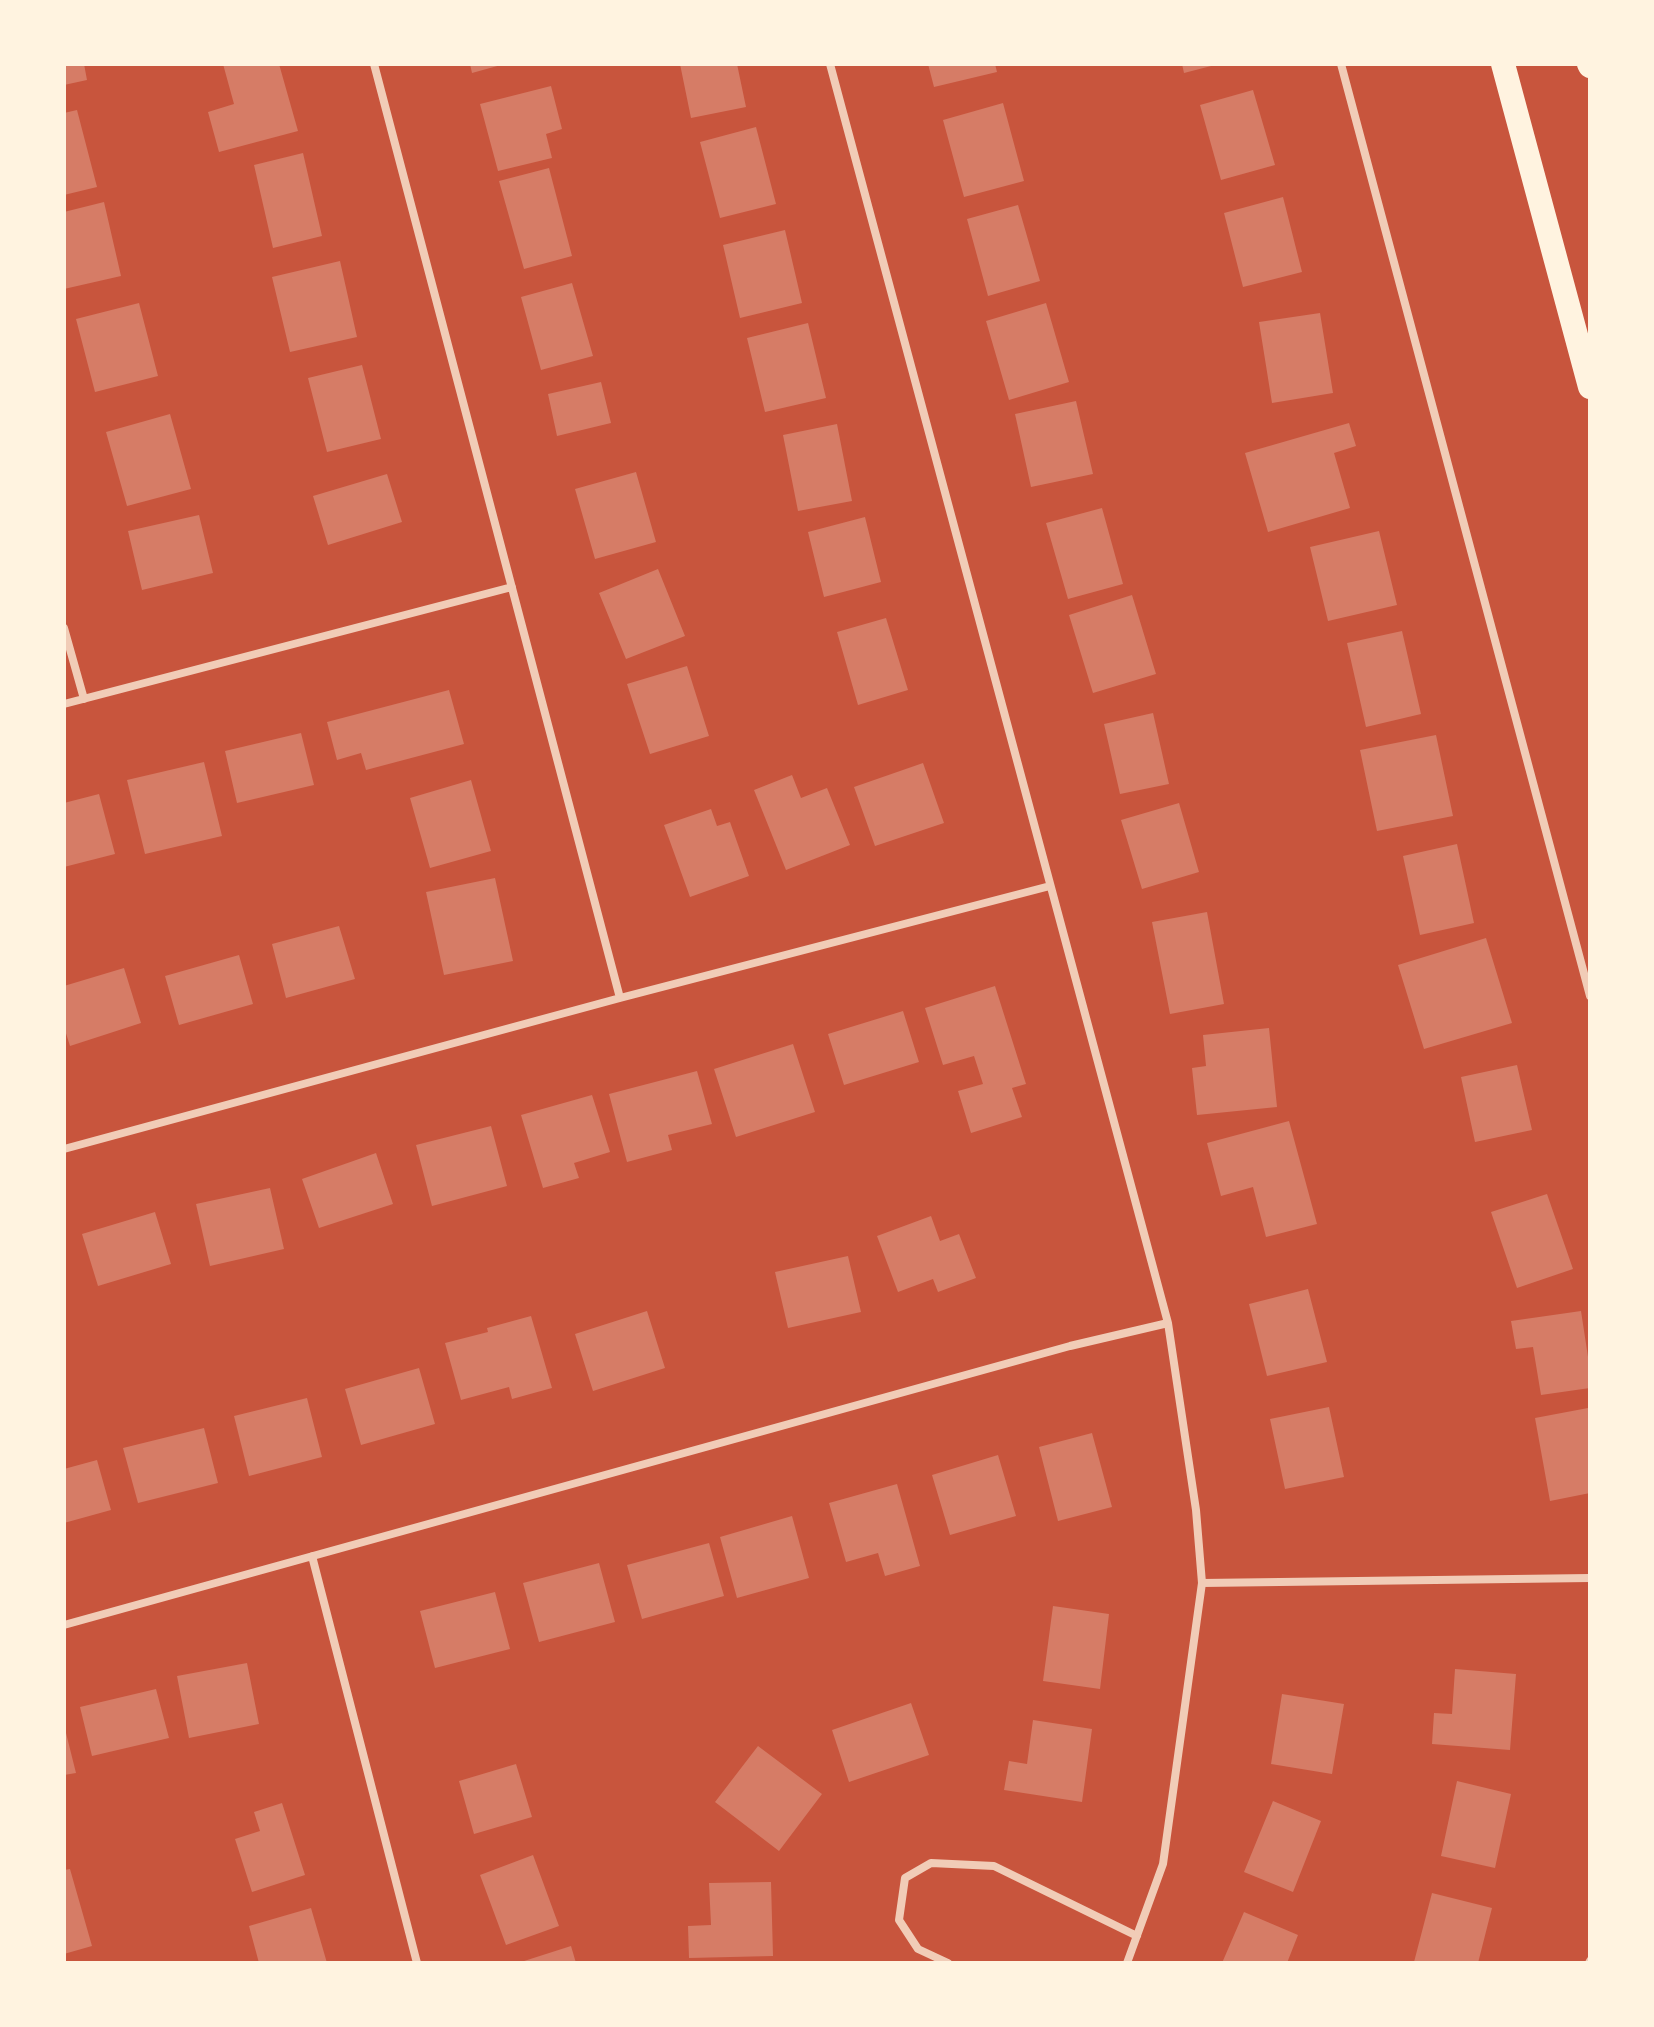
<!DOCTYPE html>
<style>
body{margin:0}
#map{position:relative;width:1654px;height:2027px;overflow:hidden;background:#c8553d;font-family:Barlow,sans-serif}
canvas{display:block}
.frame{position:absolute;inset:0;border:66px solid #fff3e0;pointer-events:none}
</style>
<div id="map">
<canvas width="1654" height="2027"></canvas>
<div class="frame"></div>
</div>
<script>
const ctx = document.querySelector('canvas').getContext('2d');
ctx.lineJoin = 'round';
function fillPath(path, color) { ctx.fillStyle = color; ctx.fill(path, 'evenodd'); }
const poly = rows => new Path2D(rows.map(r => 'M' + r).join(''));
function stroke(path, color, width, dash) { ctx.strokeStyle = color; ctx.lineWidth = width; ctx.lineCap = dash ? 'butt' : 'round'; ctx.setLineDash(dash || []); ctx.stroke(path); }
fillPath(poly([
 [64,64,84,64,87,80,64,85],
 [223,64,279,64,298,131,219,152,208,112,234,104],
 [470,64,501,64,501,65,472,73],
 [680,64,737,64,746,107,691,118],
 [928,64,995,64,997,72,934,87],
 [1182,64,1214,64,1215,65,1184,73],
 [551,86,562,129,546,134,552,158,498,171,480,104],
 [1253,90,1275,165,1221,180,1200,105],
 [1003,103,1024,181,964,197,943,120],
 [77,110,97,187,64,195,64,113],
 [756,127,776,204,720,218,700,142],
 [303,153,322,236,273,248,254,165],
 [549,168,572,256,524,269,499,181],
 [1283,197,1302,272,1243,287,1224,213],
 [104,202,121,276,64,289,64,212],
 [1018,205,1040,281,988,296,967,219],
 [785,230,802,303,740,318,723,245],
 [340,261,357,337,290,352,272,277],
 [572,283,593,356,541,370,521,297],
 [139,303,158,376,95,392,76,319],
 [1046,303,1069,382,1009,400,986,321],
 [1320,313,1333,393,1272,403,1259,322],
 [808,323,826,398,765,412,747,338],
 [362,365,381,439,327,452,308,378],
 [601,382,611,423,557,436,548,394],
 [1076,401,1093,474,1031,487,1015,414],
 [170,414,191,489,127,506,106,432],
 [1349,423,1356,446,1334,453,1350,508,1268,532,1245,453],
 [837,424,852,501,798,511,783,435],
 [636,472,656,542,595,559,575,489],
 [387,474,402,522,328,545,313,496],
 [1102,508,1123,584,1068,599,1046,523],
 [199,515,213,573,142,590,128,531],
 [865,517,881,582,824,597,808,532],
 [1379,531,1397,605,1328,621,1310,547],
 [658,569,685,636,626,659,599,593],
 [1132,595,1156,674,1093,693,1069,615],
 [886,618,908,690,858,705,837,632],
 [1402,631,1421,714,1366,727,1347,643],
 [687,666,709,736,650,754,627,684],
 [449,690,464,744,366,770,361,753,337,760,327,722],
 [1153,713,1169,784,1120,794,1104,724],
 [301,733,314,785,237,803,225,751],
 [1436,735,1453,816,1377,831,1360,750],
 [204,762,222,836,145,854,127,780],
 [923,763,944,823,875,846,854,787],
 [792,775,801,798,827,788,850,845,786,870,754,790],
 [471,780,491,851,430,868,410,798],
 [99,794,115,854,64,867,64,803],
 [1179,803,1199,872,1142,889,1121,820],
 [711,809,717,826,730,822,749,876,690,897,664,825],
 [1457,844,1474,923,1420,935,1403,856],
 [495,878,513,961,444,975,426,892],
 [1207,912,1224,1004,1170,1014,1152,922],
 [339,926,355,979,286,998,272,944],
 [1486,938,1512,1023,1424,1049,1398,965],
 [239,955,253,1004,179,1025,165,976],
 [124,968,141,1023,70,1046,64,1027,64,986],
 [995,986,1026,1084,1012,1088,1022,1117,971,1133,958,1091,983,1084,974,1056,943,1065,925,1008],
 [903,1011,919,1062,844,1085,828,1034],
 [1269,1028,1277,1107,1197,1115,1192,1068,1206,1066,1203,1035],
 [793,1044,815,1112,736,1137,714,1069],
 [1517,1065,1532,1130,1475,1142,1461,1077],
 [697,1071,712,1124,668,1135,672,1150,627,1162,609,1094],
 [592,1095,610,1152,574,1163,579,1178,543,1188,521,1115],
 [1289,1121,1317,1224,1266,1237,1253,1187,1221,1196,1207,1143],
 [491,1126,507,1186,432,1206,416,1145],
 [376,1153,393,1204,319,1228,302,1179],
 [270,1188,284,1249,210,1266,196,1204],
 [1547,1194,1573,1269,1517,1288,1491,1212],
 [155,1212,171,1264,98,1286,82,1234],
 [931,1216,940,1241,959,1234,976,1278,938,1292,933,1279,898,1292,877,1236],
 [848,1256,861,1312,788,1328,775,1272],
 [1308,1289,1327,1362,1267,1376,1249,1304],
 [647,1311,665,1368,593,1391,575,1334],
 [1581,1311,1590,1370,1590,1388,1541,1395,1533,1347,1516,1349,1511,1321],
 [531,1316,552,1388,512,1399,509,1387,461,1400,445,1343,488,1332,487,1328],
 [419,1368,435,1424,361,1445,345,1389],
 [307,1398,322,1457,249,1476,234,1416],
 [1329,1407,1344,1477,1285,1489,1270,1419],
 [1588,1408,1590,1493,1550,1501,1535,1418],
 [204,1428,218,1483,138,1503,123,1448],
 [1092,1433,1112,1507,1058,1521,1039,1447],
 [998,1455,1016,1516,950,1535,932,1475],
 [97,1460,111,1510,64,1523,64,1469],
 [897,1484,920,1566,885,1576,878,1553,846,1562,829,1503],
 [792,1516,809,1578,737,1598,720,1537],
 [709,1543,724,1596,642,1619,627,1565],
 [599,1563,615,1622,539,1642,523,1583],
 [495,1592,510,1649,435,1668,420,1611],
 [1053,1606,1109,1614,1100,1689,1043,1681],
 [247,1663,259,1724,189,1738,177,1676],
 [1455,1669,1516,1674,1510,1750,1432,1744,1434,1713,1452,1714],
 [156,1689,169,1738,92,1756,80,1707],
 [1282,1694,1344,1704,1332,1774,1271,1764],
 [911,1703,929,1755,849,1782,832,1730],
 [1033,1720,1092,1729,1082,1802,1004,1790,1009,1761,1027,1764],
 [64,1725,76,1773,64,1775],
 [758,1746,822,1794,779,1851,715,1802],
 [516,1764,532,1817,474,1834,459,1781],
 [1457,1781,1511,1794,1495,1868,1441,1856],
 [1273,1801,1321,1821,1293,1892,1244,1872],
 [282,1803,305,1875,252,1892,235,1839,260,1831,254,1812],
 [533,1855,559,1926,506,1945,480,1875],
 [70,1869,92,1946,64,1954,64,1870],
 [771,1882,773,1956,689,1958,688,1926,711,1925,709,1883],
 [1432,1893,1492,1908,1478,1963,1414,1962],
 [311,1908,327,1963,259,1963,249,1926],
 [1244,1912,1298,1935,1287,1963,1222,1963],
 [571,1946,576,1963,521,1963,521,1962]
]), '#d67c66');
stroke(poly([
 [374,64,620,998],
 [830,64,1168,1323,1196,1510,1202,1583,1163,1864,1127,1963],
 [1341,64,1590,996],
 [64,628,84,699],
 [64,704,512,587],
 [64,1149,620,998,1050,886],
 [312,1556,417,1963],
 [1202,1583,1590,1578],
 [64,1625,1070,1346,1168,1323],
 [948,1963,918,1949,899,1920,905,1878,931,1863,994,1866,1137,1936],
 [1589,1963,1590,1961]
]), '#f1ccb7', 8);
stroke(poly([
 [1503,64,1590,387],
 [1589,64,1590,66]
]), '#fff3e0', 24);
</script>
